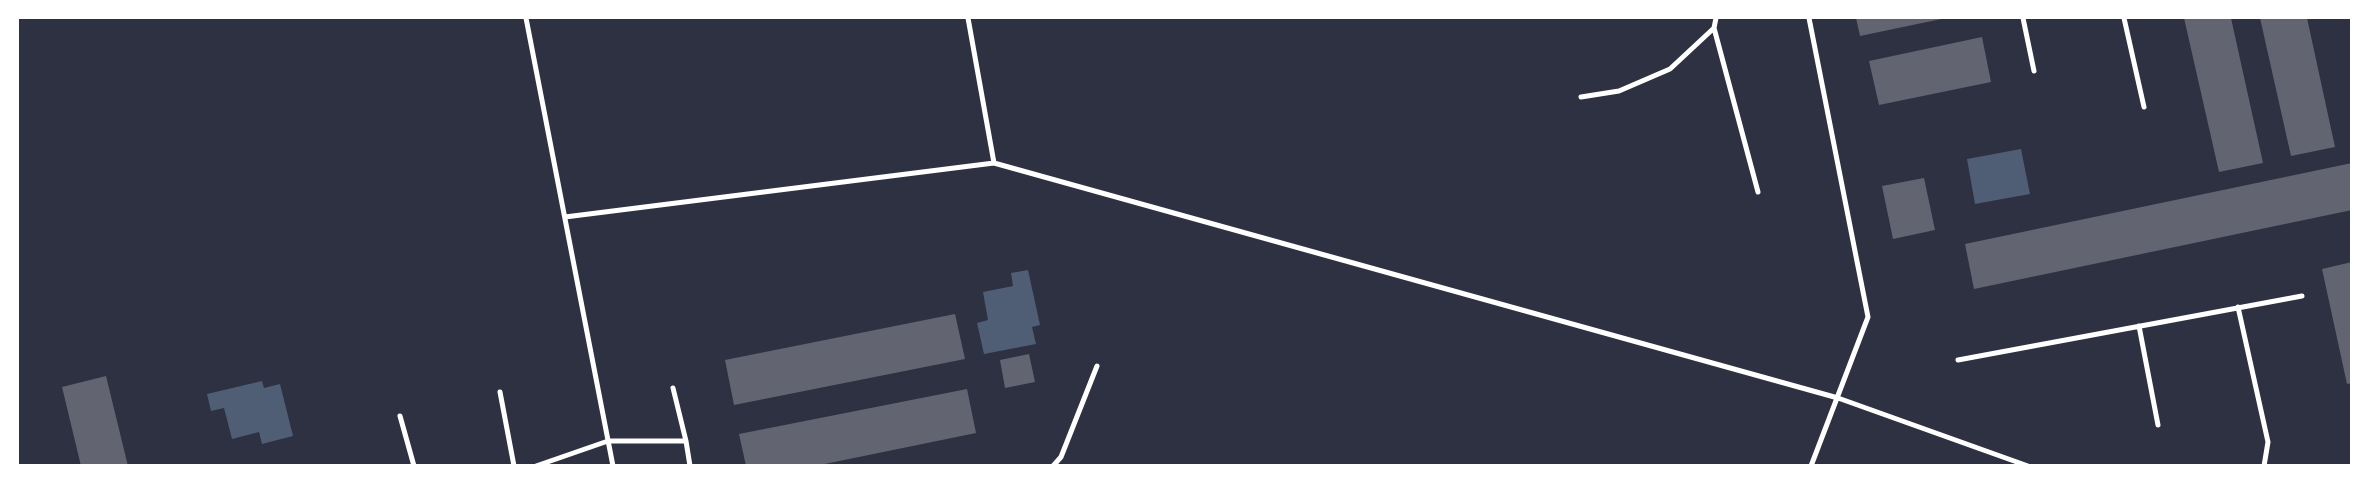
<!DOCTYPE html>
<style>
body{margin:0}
#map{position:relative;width:2369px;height:483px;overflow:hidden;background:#2d3142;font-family:"IBM Plex Serif",serif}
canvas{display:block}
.frame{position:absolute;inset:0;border:19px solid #fff;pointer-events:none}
</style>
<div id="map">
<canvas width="2369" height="483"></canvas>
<div class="frame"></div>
</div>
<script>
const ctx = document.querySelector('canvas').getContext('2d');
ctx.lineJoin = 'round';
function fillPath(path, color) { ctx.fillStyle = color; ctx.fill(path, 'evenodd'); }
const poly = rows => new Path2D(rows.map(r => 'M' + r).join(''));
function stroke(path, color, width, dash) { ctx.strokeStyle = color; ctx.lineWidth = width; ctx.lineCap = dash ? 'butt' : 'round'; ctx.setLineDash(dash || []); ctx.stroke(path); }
fillPath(poly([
 [2021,149,2030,194,1975,204,1967,159],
 [1028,270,1040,325,1032,327,1036,344,984,354,977,323,988,320,983,292,1013,286,1011,273],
 [262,381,264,388,280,384,293,436,262,444,259,432,232,439,224,408,211,411,207,394]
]), '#4f5d75');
fillPath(poly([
 [1856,18,1946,18,1860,36],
 [2184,18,2231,18,2263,163,2219,172],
 [2260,18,2307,18,2335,147,2291,156],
 [1982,37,1991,82,1879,105,1869,61],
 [2352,163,2352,210,1974,289,1965,244],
 [1924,178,1935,230,1893,239,1882,186],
 [2352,262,2352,383,2347,384,2322,269],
 [955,314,965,359,734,405,725,360],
 [1029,354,1035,382,1005,388,1000,360],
 [106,376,128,466,81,466,62,387],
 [967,389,976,433,815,466,746,466,739,434]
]), '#626471');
stroke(poly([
 [526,18,613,466],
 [968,18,994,163],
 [1809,18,1868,317,1811,466],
 [2023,18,2034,71],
 [2124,18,2144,107],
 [1714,28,1758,192],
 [1581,97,1619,91,1670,69,1714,28,1716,18],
 [565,217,994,163,1838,398,2028,466],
 [2238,307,2268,442,2264,466],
 [2139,326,2158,425],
 [1958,360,2302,296],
 [673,388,686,441],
 [500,392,514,466],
 [400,416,414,466],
 [536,466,608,441,686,441,690,466],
 [1053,466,1061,457,1097,366]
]), '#fff', 5);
</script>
